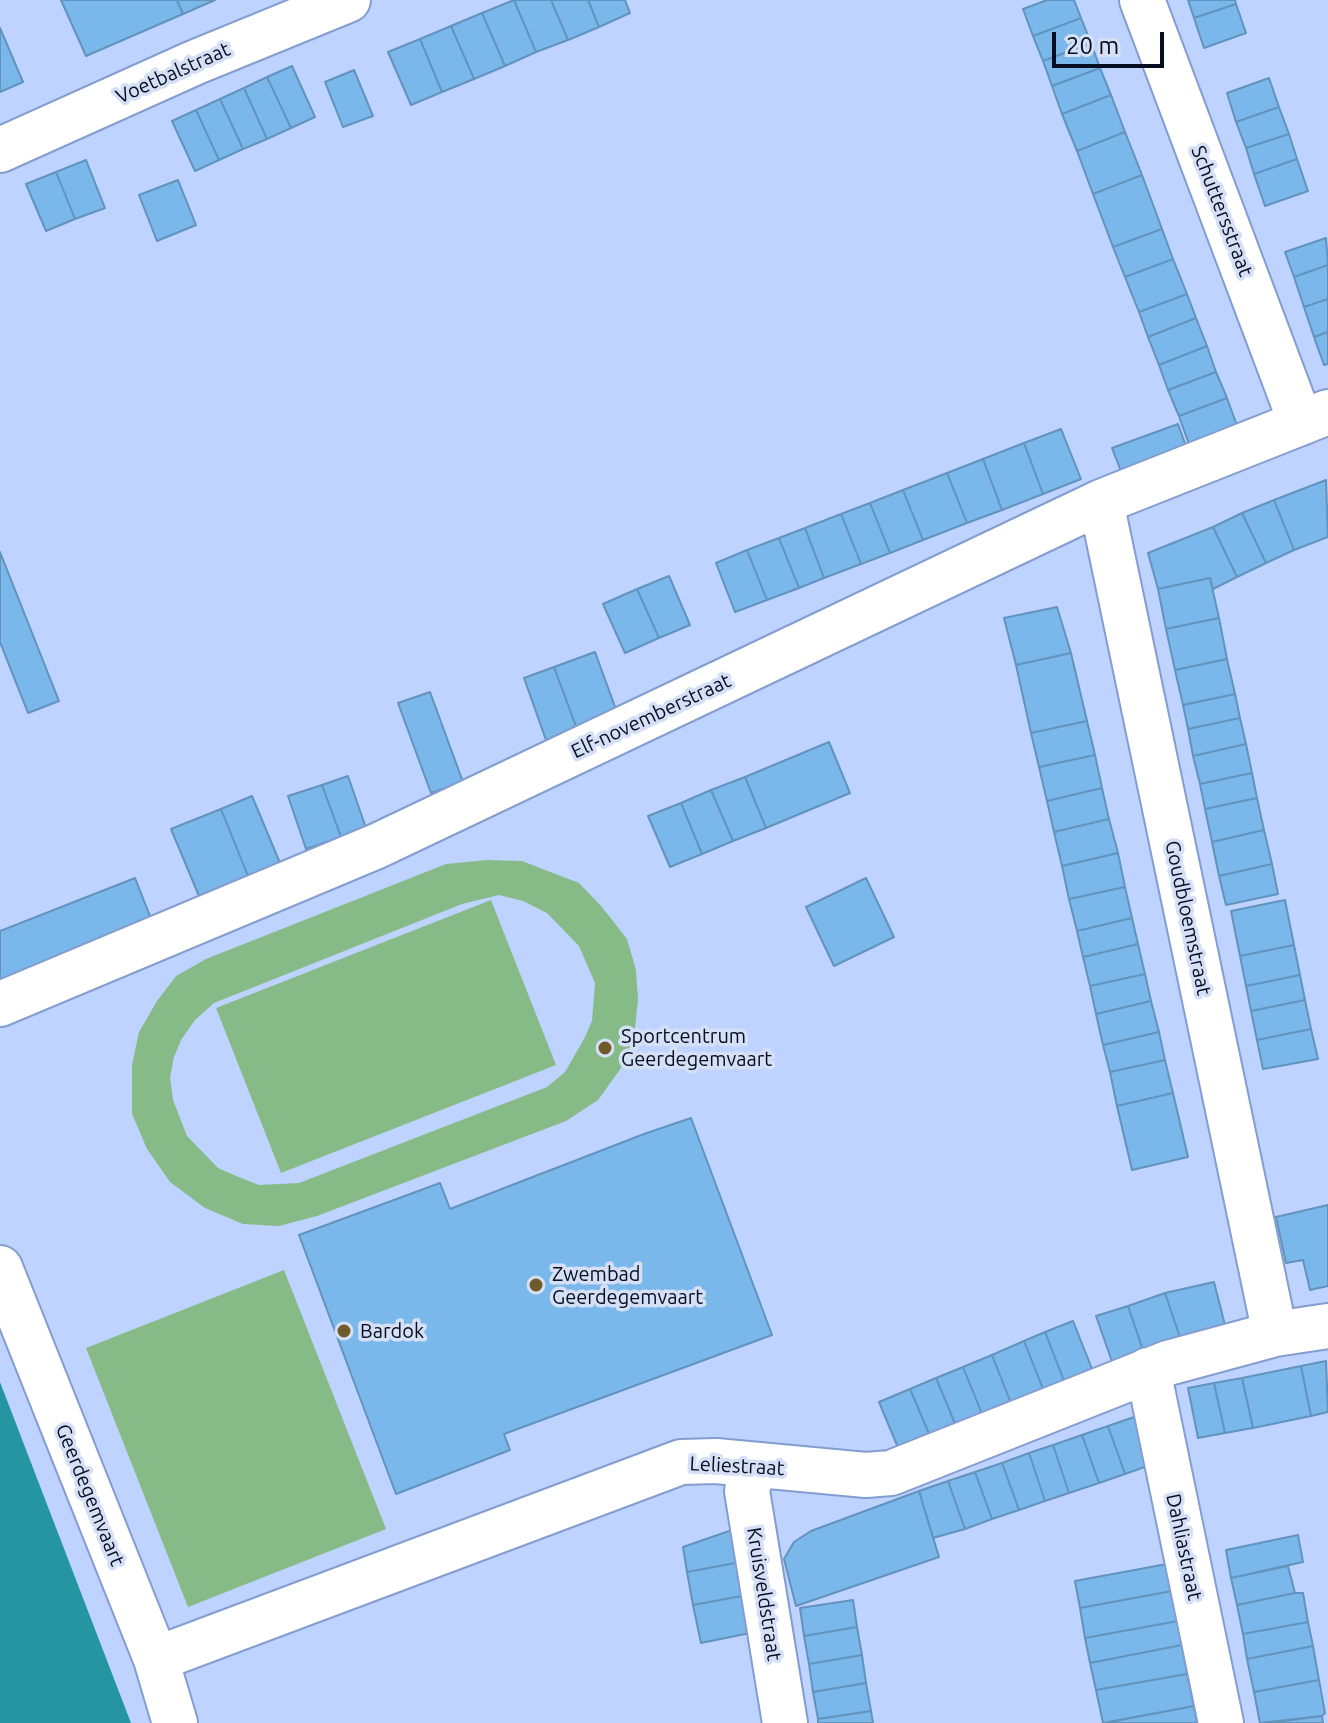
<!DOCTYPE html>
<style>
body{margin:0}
#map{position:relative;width:1328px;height:1723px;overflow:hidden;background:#bed3ff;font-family:Ubuntu,sans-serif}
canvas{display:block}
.scale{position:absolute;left:1052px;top:32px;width:112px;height:36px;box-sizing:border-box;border:4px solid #060d20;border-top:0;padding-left:10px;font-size:24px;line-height:28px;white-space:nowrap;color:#060d20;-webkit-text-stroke:6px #d5e0f6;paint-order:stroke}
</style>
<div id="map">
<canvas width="1328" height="1723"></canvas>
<div class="scale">20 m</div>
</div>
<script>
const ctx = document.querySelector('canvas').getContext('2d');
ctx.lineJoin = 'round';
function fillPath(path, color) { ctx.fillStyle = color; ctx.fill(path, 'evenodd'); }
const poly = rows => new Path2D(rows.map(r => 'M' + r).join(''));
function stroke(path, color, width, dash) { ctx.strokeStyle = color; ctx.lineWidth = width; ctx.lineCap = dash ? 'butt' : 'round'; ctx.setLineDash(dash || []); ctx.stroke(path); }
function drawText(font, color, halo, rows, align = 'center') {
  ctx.font = font + ' Ubuntu,sans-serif'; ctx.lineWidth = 7; ctx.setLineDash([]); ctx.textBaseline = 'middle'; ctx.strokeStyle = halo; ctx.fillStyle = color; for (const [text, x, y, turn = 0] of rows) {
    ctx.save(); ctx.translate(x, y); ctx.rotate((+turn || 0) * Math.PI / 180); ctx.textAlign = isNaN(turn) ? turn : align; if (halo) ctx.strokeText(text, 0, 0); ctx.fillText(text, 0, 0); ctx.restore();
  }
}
fillPath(poly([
 [487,860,522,861,579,883,602,907,627,939,636,970,638,1000,634,1037,621,1068,598,1100,566,1121,317,1216,279,1226,243,1224,205,1208,170,1182,147,1149,132,1114,132,1065,139,1032,157,1001,176,976,206,959,446,864],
 [499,895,523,901,547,913,579,946,595,983,592,1021,585,1037,565,1072,547,1087,299,1183,259,1185,236,1176,218,1168,187,1136,173,1100,170,1077,174,1057,181,1040,195,1020,214,1003,462,904],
 [491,900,556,1065,281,1173,216,1008],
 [284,1270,386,1529,188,1607,86,1348]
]), '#86bb87');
fillPath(poly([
 [0,1382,131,1723,0,1723]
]), '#2596a1');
const building = poly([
 [61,0,177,0,183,14,86,56,61,0],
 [177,0,215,0,183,14,177,0],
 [514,0,536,52,505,66,482,13,514,0],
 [514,0,551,0,568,40,536,52,514,0],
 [551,0,588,0,599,27,568,40,551,0],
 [588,0,625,0,630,13,599,27,588,0],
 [1047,0,1074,0,1081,18,1033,36,1023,9,1047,0],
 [1188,0,1235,0,1236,4,1194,18,1188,0],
 [1236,4,1246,33,1204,48,1194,18,1236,4],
 [482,13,505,66,474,79,451,26,482,13],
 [1081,18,1091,43,1043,61,1033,36,1081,18],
 [451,26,474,79,442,92,420,39,451,26],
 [0,28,23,82,0,92,0,28],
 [420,39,442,92,411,105,388,52,420,39],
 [1091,43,1100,68,1052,86,1043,61,1091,43],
 [292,66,315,117,291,128,267,77,292,66],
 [1100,68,1111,95,1062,114,1052,86,1100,68],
 [354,70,373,116,343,127,325,82,354,70],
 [267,77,291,128,267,139,244,88,267,77],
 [1269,78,1279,107,1236,122,1227,93,1269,78],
 [244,88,267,139,243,149,220,99,244,88],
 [1111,95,1125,132,1077,151,1062,114,1111,95],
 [220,99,243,149,219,160,196,110,220,99],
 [1279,107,1289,134,1246,148,1236,122,1279,107],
 [196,110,219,160,195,171,172,121,196,110],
 [1125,132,1142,175,1093,194,1077,151,1125,132],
 [1289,134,1297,159,1254,174,1246,148,1289,134],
 [1297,159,1308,191,1265,206,1254,174,1297,159],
 [86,160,105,208,75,219,56,172,86,160],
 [56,172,75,219,46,231,26,184,56,172],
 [1142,175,1162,229,1113,247,1093,194,1142,175],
 [178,180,196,225,157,241,139,195,178,180],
 [1162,229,1173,259,1125,277,1113,247,1162,229],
 [1326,238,1328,265,1294,277,1285,252,1326,238],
 [1173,259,1187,294,1139,312,1125,277,1173,259],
 [1328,265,1328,299,1304,307,1294,277,1328,265],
 [1187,294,1196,318,1148,337,1139,312,1187,294],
 [1328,299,1328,332,1314,337,1304,307,1328,299],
 [1196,318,1207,346,1159,365,1148,337,1196,318],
 [1328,332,1328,364,1324,365,1314,337,1328,332],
 [1207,346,1216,372,1168,390,1159,365,1207,346],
 [1216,372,1227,398,1179,416,1168,390,1216,372],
 [1227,398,1239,431,1191,450,1179,416,1227,398],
 [1178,424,1187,449,1122,474,1112,448,1178,424],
 [1061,429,1081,479,1043,494,1024,443,1061,429],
 [1024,443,1043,494,1002,510,983,459,1024,443],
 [983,459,1002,510,967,523,947,473,983,459],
 [947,473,967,523,923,540,903,490,947,473],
 [1326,480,1328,537,1294,550,1274,500,1326,480],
 [903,490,923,540,890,553,870,503,903,490],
 [1274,500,1294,550,1266,563,1242,513,1274,500],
 [870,503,890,553,861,564,841,514,870,503],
 [1242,513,1266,563,1237,577,1213,527,1242,513],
 [841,514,861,564,824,578,805,528,841,514],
 [1213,527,1237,577,1213,589,1210,578,1158,589,1148,553,1213,527],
 [805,528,824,578,799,588,779,538,805,528],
 [779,538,799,588,767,600,747,550,779,538],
 [747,550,767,600,735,612,716,563,747,550],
 [0,552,59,701,28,713,0,642,0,552],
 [669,576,690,625,659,638,637,589,669,576],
 [1210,578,1219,618,1166,629,1158,589,1210,578],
 [637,589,659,638,625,653,603,604,637,589],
 [1057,607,1071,653,1016,665,1004,618,1057,607],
 [1219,618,1227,659,1175,670,1166,629,1219,618],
 [595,652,618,715,577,729,554,667,595,652],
 [1071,653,1087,721,1031,733,1016,665,1071,653],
 [1227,659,1235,694,1183,705,1175,670,1227,659],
 [554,667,577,729,546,740,524,678,554,667],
 [430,692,463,782,431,793,398,703,430,692],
 [1235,694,1240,718,1188,729,1183,705,1235,694],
 [1240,718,1246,744,1193,756,1188,729,1240,718],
 [1087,721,1095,755,1039,767,1031,733,1087,721],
 [829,742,850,793,766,828,745,777,829,742],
 [1246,744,1252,773,1200,784,1193,756,1246,744],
 [1095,755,1102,788,1047,801,1039,767,1095,755],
 [1252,773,1257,798,1205,809,1200,784,1252,773],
 [348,776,366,828,341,837,322,785,348,776],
 [745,777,766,828,733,841,711,790,745,777],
 [322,785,341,837,306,849,288,796,322,785],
 [1102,788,1109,819,1054,832,1047,801,1102,788],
 [711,790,733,841,702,854,681,803,711,790],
 [252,796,280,863,248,876,221,809,252,796],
 [1257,798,1264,830,1212,842,1205,809,1257,798],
 [681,803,702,854,670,867,648,816,681,803],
 [221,809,248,876,199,896,171,829,221,809],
 [1109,819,1118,853,1062,866,1054,832,1109,819],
 [1264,830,1272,864,1219,876,1212,842,1264,830],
 [1118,853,1125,887,1069,899,1062,866,1118,853],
 [1272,864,1278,894,1226,905,1219,876,1272,864],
 [135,878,152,921,0,981,0,931,135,878],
 [866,878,894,937,834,966,806,907,866,878],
 [1125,887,1132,918,1077,931,1069,899,1125,887],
 [1285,900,1294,945,1240,956,1231,911,1285,900],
 [1132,918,1138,944,1083,957,1077,931,1132,918],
 [1138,944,1145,974,1090,986,1083,957,1138,944],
 [1294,945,1300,975,1246,986,1240,956,1294,945],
 [1145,974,1151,1001,1096,1014,1090,986,1145,974],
 [1300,975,1305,1000,1251,1011,1246,986,1300,975],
 [1305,1000,1311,1029,1257,1040,1251,1011,1305,1000],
 [1151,1001,1159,1032,1103,1045,1096,1014,1151,1001],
 [1311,1029,1318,1059,1263,1069,1257,1040,1311,1029],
 [1159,1032,1165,1060,1110,1072,1103,1045,1159,1032],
 [1165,1060,1173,1093,1117,1106,1110,1072,1165,1060],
 [1173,1093,1188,1157,1132,1170,1117,1106,1173,1093],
 [691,1118,772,1335,504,1434,510,1450,396,1494,299,1235,440,1183,450,1209,644,1134,691,1118],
 [1328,1205,1328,1286,1310,1290,1303,1260,1286,1263,1276,1217,1328,1205],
 [1214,1282,1226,1329,1182,1343,1165,1293,1214,1282],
 [1165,1293,1182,1343,1146,1359,1128,1306,1165,1293],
 [1128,1306,1146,1359,1115,1370,1096,1316,1128,1306],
 [1073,1321,1094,1374,1066,1386,1045,1332,1073,1321],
 [1045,1332,1066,1386,1045,1394,1024,1341,1045,1332],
 [1024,1341,1045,1394,1012,1406,992,1355,1024,1341],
 [992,1355,1012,1406,982,1414,963,1367,992,1355],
 [1326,1361,1328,1412,1311,1416,1301,1366,1326,1361],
 [1301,1366,1311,1416,1253,1428,1242,1378,1301,1366],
 [963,1367,982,1414,956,1426,936,1378,963,1367],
 [936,1378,956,1426,930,1436,910,1389,936,1378],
 [1242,1378,1253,1428,1225,1433,1214,1383,1242,1378],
 [1214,1383,1225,1433,1198,1438,1188,1388,1214,1383],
 [910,1389,930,1436,899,1450,879,1402,910,1389],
 [1137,1416,1153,1464,1125,1474,1108,1426,1137,1416],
 [1108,1426,1125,1474,1099,1483,1082,1435,1108,1426],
 [1082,1435,1099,1483,1069,1493,1053,1445,1082,1435],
 [1053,1445,1069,1493,1045,1501,1029,1453,1053,1445],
 [1029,1453,1045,1501,1019,1510,1002,1463,1029,1453],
 [1002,1463,1019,1510,992,1519,975,1472,1002,1463],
 [975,1472,992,1519,965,1529,948,1481,975,1472],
 [948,1481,965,1529,933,1538,919,1491,948,1481],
 [919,1491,939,1557,796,1606,784,1559,794,1542,811,1531,919,1491],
 [735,1529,741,1562,687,1572,683,1547,735,1529],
 [1298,1535,1303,1562,1231,1578,1226,1550,1298,1535],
 [741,1562,747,1595,693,1605,687,1572,741,1562],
 [1167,1564,1172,1591,1080,1608,1075,1581,1167,1564],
 [1288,1566,1295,1593,1237,1605,1231,1578,1288,1566],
 [1172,1591,1178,1621,1085,1638,1080,1608,1172,1591],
 [1295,1593,1303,1593,1308,1622,1243,1634,1237,1605,1295,1593],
 [747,1595,755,1632,701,1643,693,1605,747,1595],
 [853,1600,857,1627,804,1636,800,1608,853,1600],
 [1178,1621,1182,1645,1090,1663,1085,1638,1178,1621],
 [1308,1622,1313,1646,1247,1659,1243,1634,1308,1622],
 [857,1627,862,1655,809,1664,804,1636,857,1627],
 [1182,1645,1187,1674,1096,1690,1090,1663,1182,1645],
 [1313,1646,1319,1680,1254,1692,1247,1659,1313,1646],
 [862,1655,866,1683,813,1692,809,1664,862,1655],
 [1187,1674,1194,1706,1103,1723,1096,1690,1187,1674],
 [1319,1680,1325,1713,1322,1716,1260,1723,1254,1692,1319,1680],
 [866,1683,871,1711,818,1719,813,1692,866,1683],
 [1194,1706,1197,1723,1105,1723,1194,1706],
 [871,1711,873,1723,818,1723,818,1719,871,1711],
 [1322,1716,1323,1723,1269,1723,1322,1716]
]);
fillPath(building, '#7ab7ea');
stroke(building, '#6293bd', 2);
const minor = poly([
 [1142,0,1301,423],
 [0,150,196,62,348,0],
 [1101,502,1275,1334],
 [0,1004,377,846,1101,502,1328,412],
 [0,1268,156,1659,175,1723],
 [1148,1370,1221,1723],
 [753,1465,747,1491,785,1723],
 [156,1659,681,1462,716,1461,866,1475,891,1473,1168,1363,1275,1334,1328,1326]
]);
stroke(minor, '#849dd1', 48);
stroke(minor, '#fff', 44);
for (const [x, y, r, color] of [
 [605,1048,8,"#705a29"],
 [536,1285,8,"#705a29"],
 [344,1331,8,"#705a29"]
]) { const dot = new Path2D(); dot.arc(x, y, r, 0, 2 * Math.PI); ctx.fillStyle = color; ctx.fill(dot); stroke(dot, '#d5e0f6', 3); }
drawText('20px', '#060d20', '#d5e0f6', [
 ["Voetbalstraat",173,73,-24],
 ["Schuttersstraat",1222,211,69],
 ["Elf-novemberstraat",651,716,-25],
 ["Goudbloemstraat",1188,918,78],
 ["Leliestraat",737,1466,3],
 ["Geerdegemvaart",90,1495,68],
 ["Dahliastraat",1184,1547,78],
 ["Kruisveldstraat",764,1594,81]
]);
drawText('20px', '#060d20', '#d5e0f6', [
 ["Sportcentrum",621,1036],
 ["Geerdegemvaart",621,1059],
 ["Zwembad",552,1274],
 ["Geerdegemvaart",552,1297],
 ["Bardok",360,1331]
], 'left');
</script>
